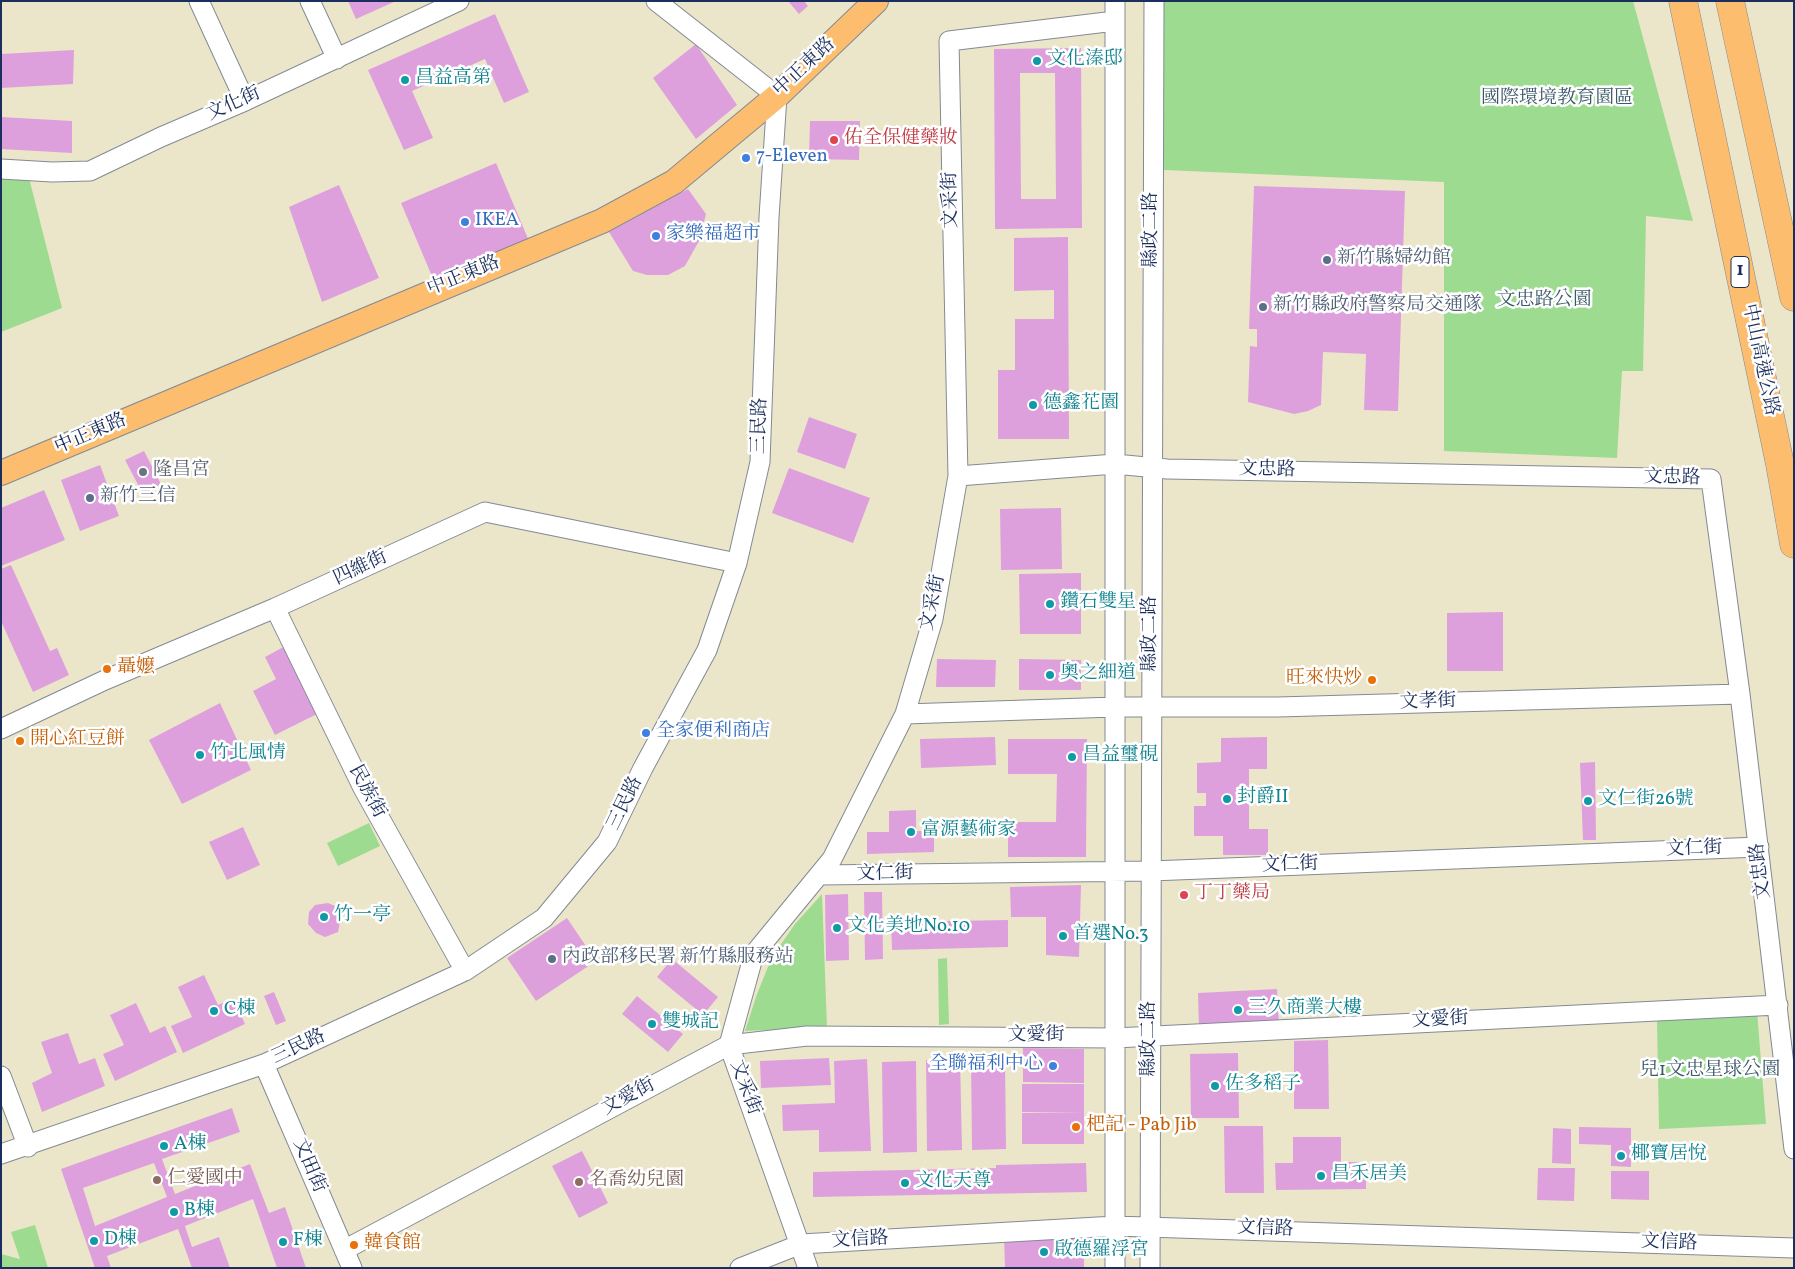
<!DOCTYPE html>
<meta charset="utf-8">
<style>
body{margin:0}
#map{position:relative;width:1795px;height:1269px;overflow:hidden;background:#ebe6c9;font-family:Vollkorn,serif}
canvas{display:block}
.frame{position:absolute;inset:0;border:2px solid #1b2f5e;pointer-events:none}
</style>
<div id="map">
<canvas width="1795" height="1269"></canvas>
<div class="frame"></div>
</div>
<script>
const ctx = document.querySelector('canvas').getContext('2d');
ctx.lineJoin = 'round';
function fillPath(path, color) { ctx.fillStyle = color; ctx.fill(path, 'evenodd'); }
const poly = rows => new Path2D(rows.map(r => 'M' + r).join(''));
function stroke(path, color, width, dash) { ctx.strokeStyle = color; ctx.lineWidth = width; ctx.lineCap = dash ? 'butt' : 'round'; ctx.setLineDash(dash || []); ctx.stroke(path); }
function drawText(font, color, halo, rows, align = 'center') {
  ctx.font = font + ' Vollkorn,"Noto Serif TC",serif'; ctx.lineWidth = 5; ctx.setLineDash([]); ctx.textBaseline = 'middle'; ctx.strokeStyle = halo; ctx.fillStyle = color; for (const [text, x, y, turn = 0] of rows) {
    ctx.save(); ctx.translate(x, y); ctx.rotate((+turn || 0) * Math.PI / 180); ctx.textAlign = isNaN(turn) ? turn : align; if (halo) ctx.strokeText(text, 0, 0); ctx.fillText(text, 0, 0); ctx.restore();
  }
}
fillPath(poly([
 [1163,1,1633,1,1693,221,1646,216,1643,371,1622,371,1617,458,1444,451,1444,182,1164,170],
 [1,177,29,178,62,308,1,332],
 [369,823,380,846,338,866,327,843],
 [822,894,827,1027,745,1031,757,994,772,957,795,924],
 [947,958,949,1024,939,1025,938,959],
 [1757,1011,1766,1124,1659,1129,1657,1021],
 [35,1225,48,1268,1,1268,1,1254,20,1259,11,1232]
]), '#9ddb90');
fillPath(poly([
 [348,1,396,1,356,19],
 [788,1,804,1,808,6,799,14],
 [495,14,529,92,504,103,485,59,412,91,433,138,404,150,368,70],
 [696,44,737,105,696,139,653,78],
 [1081,48,1082,228,995,229,994,49],
 [1020,73,1055,73,1056,199,1021,199],
 [74,50,73,84,1,88,1,54],
 [1,117,72,121,72,153,1,149],
 [810,121,860,121,859,160,809,159],
 [496,163,529,241,434,281,401,203],
 [339,185,379,278,322,302,289,207],
 [1254,186,1405,191,1398,411,1364,410,1366,354,1323,352,1321,405,1308,411,1294,414,1248,402,1250,346,1257,347,1257,329,1249,329],
 [688,189,706,214,699,241,685,266,668,275,647,275,633,271,609,232],
 [1068,237,1069,439,998,439,998,370,1015,370,1015,319,1054,319,1054,290,1014,291,1014,238],
 [809,417,857,434,845,469,797,452],
 [144,451,161,484,143,494,125,460],
 [100,465,119,516,80,531,61,480],
 [789,468,870,498,853,543,772,513],
 [44,490,65,540,1,566,1,508],
 [1061,508,1062,569,1001,570,1000,509],
 [11,565,50,651,57,648,69,675,33,692,1,621,1,569],
 [1081,573,1081,634,1020,634,1019,574],
 [1503,612,1503,671,1447,671,1447,613],
 [287,645,321,712,275,735,253,691,276,679,265,657],
 [937,659,996,660,995,687,936,687],
 [1019,659,1081,660,1081,690,1019,690],
 [220,703,251,770,182,804,149,740],
 [995,737,996,765,921,768,920,739],
 [1267,737,1267,769,1249,769,1249,829,1268,829,1268,855,1223,855,1223,836,1194,836,1194,806,1206,806,1206,793,1197,793,1197,763,1221,762,1221,738],
 [1008,739,1087,739,1086,857,1008,857,1008,822,1056,822,1057,774,1008,774],
 [1595,762,1596,840,1583,840,1580,763],
 [916,810,916,831,934,831,934,852,867,854,867,832,889,832,889,811],
 [243,827,260,865,227,880,209,842],
 [1081,885,1079,957,1046,955,1046,917,1011,917,1010,887],
 [864,892,882,892,883,959,865,960],
 [848,894,849,960,826,961,825,895],
 [328,903,337,907,340,922,338,932,325,937,316,933,308,924,309,912,315,905],
 [567,918,596,961,536,1001,507,958],
 [1008,920,1008,947,892,950,891,922],
 [672,959,718,997,703,1015,657,977],
 [204,975,218,1005,233,998,245,1024,183,1053,171,1026,192,1017,178,987],
 [1277,989,1279,1026,1199,1030,1198,993],
 [274,992,286,1021,276,1025,264,996],
 [637,996,683,1034,668,1052,622,1014],
 [136,1003,150,1033,165,1026,177,1052,115,1081,103,1054,124,1045,110,1015],
 [68,1033,79,1064,95,1058,105,1086,42,1112,32,1083,52,1073,41,1042],
 [1328,1040,1329,1109,1294,1109,1294,1041],
 [1023,1048,1084,1049,1084,1083,1023,1082],
 [1238,1053,1239,1118,1191,1118,1190,1054],
 [829,1058,831,1085,761,1088,760,1061],
 [1005,1058,1006,1149,972,1150,971,1059],
 [867,1059,871,1151,819,1152,819,1130,783,1131,782,1105,835,1103,834,1061],
 [960,1059,962,1150,927,1151,926,1060],
 [916,1061,917,1152,883,1153,882,1062],
 [1022,1084,1084,1084,1084,1113,1022,1112],
 [232,1108,240,1132,162,1159,175,1194,250,1164,269,1213,285,1207,306,1268,277,1268,253,1199,185,1226,192,1247,219,1237,230,1268,192,1268,178,1229,107,1256,111,1268,95,1268,61,1169],
 [154,1163,167,1197,95,1226,83,1188],
 [1022,1113,1084,1113,1084,1144,1022,1144],
 [1224,1126,1263,1126,1264,1193,1225,1193],
 [1579,1127,1631,1128,1631,1167,1611,1166,1611,1145,1579,1144],
 [1553,1128,1571,1129,1571,1164,1552,1163],
 [1293,1137,1341,1137,1341,1162,1366,1162,1366,1189,1276,1190,1275,1163,1293,1163],
 [582,1151,608,1203,579,1218,552,1166],
 [1086,1163,1087,1192,813,1197,813,1172,996,1168,996,1165],
 [1538,1168,1575,1168,1574,1201,1537,1200],
 [1611,1171,1649,1171,1649,1200,1611,1199],
 [1084,1232,1084,1268,1005,1268,1004,1237]
]), '#dea0dd');
const minor = poly([
 [199,1,245,101],
 [310,1,337,59],
 [1115,1,1115,1268],
 [1,169,52,172,90,171,161,137,245,101,459,1],
 [958,476,1115,464,1167,469,1711,479,1740,694,1794,1149],
 [275,608,363,788,465,971],
 [905,714,1115,707,1278,707,1740,694],
 [1,729,105,680,275,608,485,512,737,563],
 [820,875,1151,871,1759,847],
 [264,1064,352,1268],
 [1,1076,28,1147],
 [1,1154,264,1064,465,971,544,918,607,842,643,768,707,650,737,563,760,462,769,217,777,96,656,1],
 [344,1250,729,1045,807,1036,1115,1038,1778,1005],
 [740,1268,801,1244,1115,1226,1794,1248],
 [808,1268,729,1045,754,954,832,859,905,714,933,619,958,476,949,41,1115,21],
 [1150,1268,1154,1]
]);
const major = poly([
 [1,473,602,221,674,182,777,96,876,1]
]);
const highway = poly([
 [1683,1,1780,464,1794,544],
 [1730,1,1794,297]
]);
stroke(minor, '#838a94', 21);
stroke(major, '#838a94', 26);
stroke(highway, '#838a94', 29);
stroke(minor, '#fff', 19);
stroke(major, '#fcbd6f', 24);
stroke(highway, '#fcbd6f', 28);
for (const [x, y, r, color] of [
 [1037,61,5,"#0f9aa8"],
 [405,80,5,"#0f9aa8"],
 [834,140,5,"#e0444e"],
 [746,158,5,"#3f7fe0"],
 [465,222,5,"#3f7fe0"],
 [656,236,5,"#3f7fe0"],
 [1327,260,5,"#5c6f8a"],
 [1263,307,5,"#5c6f8a"],
 [1033,405,5,"#0f9aa8"],
 [143,472,5,"#6b7280"],
 [90,498,5,"#5c6f8a"],
 [1050,604,5,"#0f9aa8"],
 [107,669,5,"#e8710a"],
 [1050,675,5,"#0f9aa8"],
 [1372,680,5,"#e8710a"],
 [646,733,5,"#3f7fe0"],
 [20,741,5,"#e8710a"],
 [200,755,5,"#0f9aa8"],
 [1072,757,5,"#0f9aa8"],
 [1227,799,5,"#0f9aa8"],
 [1588,801,5,"#0f9aa8"],
 [911,832,5,"#0f9aa8"],
 [1184,895,5,"#e0444e"],
 [324,917,5,"#0f9aa8"],
 [837,928,5,"#0f9aa8"],
 [1063,936,5,"#0f9aa8"],
 [552,959,5,"#5c6f8a"],
 [1238,1010,5,"#0f9aa8"],
 [214,1011,5,"#0f9aa8"],
 [652,1024,5,"#0f9aa8"],
 [1053,1066,5,"#3f7fe0"],
 [1215,1086,5,"#0f9aa8"],
 [1076,1127,5,"#e8710a"],
 [164,1146,5,"#0f9aa8"],
 [1621,1156,5,"#0f9aa8"],
 [1321,1176,5,"#0f9aa8"],
 [157,1180,5,"#8d6e63"],
 [579,1182,5,"#8d6e63"],
 [905,1183,5,"#0f9aa8"],
 [174,1212,5,"#0f9aa8"],
 [94,1241,5,"#0f9aa8"],
 [283,1242,5,"#0f9aa8"],
 [354,1245,5,"#e8710a"],
 [1044,1252,5,"#0f9aa8"]
]) { const dot = new Path2D(); dot.arc(x, y, r, 0, 2 * Math.PI); ctx.fillStyle = color; ctx.fill(dot); stroke(dot, '#fff', 2); }
for (const [x, y, w] of [
 [1740,272,18]
]) { const box = new Path2D(); box.roundRect(x - w / 2, y - 15.5, w, 31, 4); ctx.fillStyle = '#fff'; ctx.fill(box); stroke(box, '#1b2f5e', 1); }
drawText('bold 18px', '#1b2f5e', null, [
 ["1",1740,272]
]);
drawText('19px', '#0d838f', '#fff', [
 ["文化溱邸",1047,61],
 ["昌益高第",415,80],
 ["德鑫花園",1043,405],
 ["鑽石雙星",1060,604],
 ["奧之細道",1060,675],
 ["竹北風情",210,755],
 ["昌益璽硯",1082,757],
 ["封爵II",1237,799],
 ["文仁街26號",1598,801],
 ["富源藝術家",921,832],
 ["竹一亭",334,917],
 ["文化美地No.10",847,928],
 ["首選No.3",1073,936],
 ["三久商業大樓",1248,1010],
 ["C棟",224,1011],
 ["雙城記",662,1024],
 ["佐多稻子",1225,1086],
 ["A棟",174,1146],
 ["椰寶居悅",1631,1156],
 ["昌禾居美",1331,1176],
 ["文化天尊",915,1183],
 ["B棟",184,1212],
 ["D棟",104,1241],
 ["F棟",293,1242],
 ["啟德羅浮宮",1054,1252]
], 'left');
drawText('19px', '#1b2f5e', '#fff', [
 ["中正東路",805,68,-43],
 ["文化街",234,105,-24],
 ["文采街",952,200,-91],
 ["縣政二路",1153,230,-90],
 ["中正東路",464,277,-22],
 ["中山高速公路",1759,360,78],
 ["三民路",761,426,-88],
 ["中正東路",91,435,-23],
 ["文忠路",1267,471,1],
 ["文忠路",1672,479,1],
 ["四維街",361,569,-25],
 ["文采街",934,603,-78],
 ["縣政二路",1152,634,-90],
 ["文孝街",1428,703,-2],
 ["民族街",366,792,62],
 ["三民路",626,804,-64],
 ["文仁街",1694,850,-2],
 ["文仁街",1290,866,-2],
 ["文忠路",1762,871,-97],
 ["文仁街",885,875,-1],
 ["文愛街",1440,1021,-3],
 ["文愛街",1036,1037],
 ["縣政二路",1151,1039,-90],
 ["三民路",299,1048,-25],
 ["文采街",744,1088,70],
 ["文愛街",629,1098,-28],
 ["文田街",308,1166,67],
 ["文信路",1265,1230,2],
 ["文信路",860,1241,-3],
 ["文信路",1669,1244,2]
]);
drawText('19px', '#3c5a6a', '#fff', [
 ["國際環境教育園區",1557,100],
 ["文忠路公園",1544,302],
 ["兒1文忠星球公園",1710,1072]
]);
drawText('19px', '#be3a42', '#fff', [
 ["佑全保健藥妝",844,140],
 ["丁丁藥局",1194,895]
], 'left');
drawText('19px', '#366cbe', '#fff', [
 ["7-Eleven",756,158],
 ["IKEA",475,222],
 ["家樂福超市",666,236],
 ["全家便利商店",656,733],
 ["全聯福利中心",1043,1066,"right"]
], 'left');
drawText('19px', '#4e5e75', '#fff', [
 ["新竹縣婦幼館",1337,260],
 ["新竹縣政府警察局交通隊",1273,307],
 ["新竹三信",100,498],
 ["內政部移民署 新竹縣服務站",562,959]
], 'left');
drawText('19px', '#5b616d', '#fff', [
 ["隆昌宮",153,472]
], 'left');
drawText('19px', '#c56008', '#fff', [
 ["聶嬤",117,669],
 ["旺來快炒",1362,680,"right"],
 ["開心紅豆餅",30,741],
 ["杷記 - Pab Jib",1086,1127],
 ["韓食館",364,1245]
], 'left');
drawText('19px', '#785e54', '#fff', [
 ["仁愛國中",167,1180],
 ["名喬幼兒園",589,1182]
], 'left');
</script>
